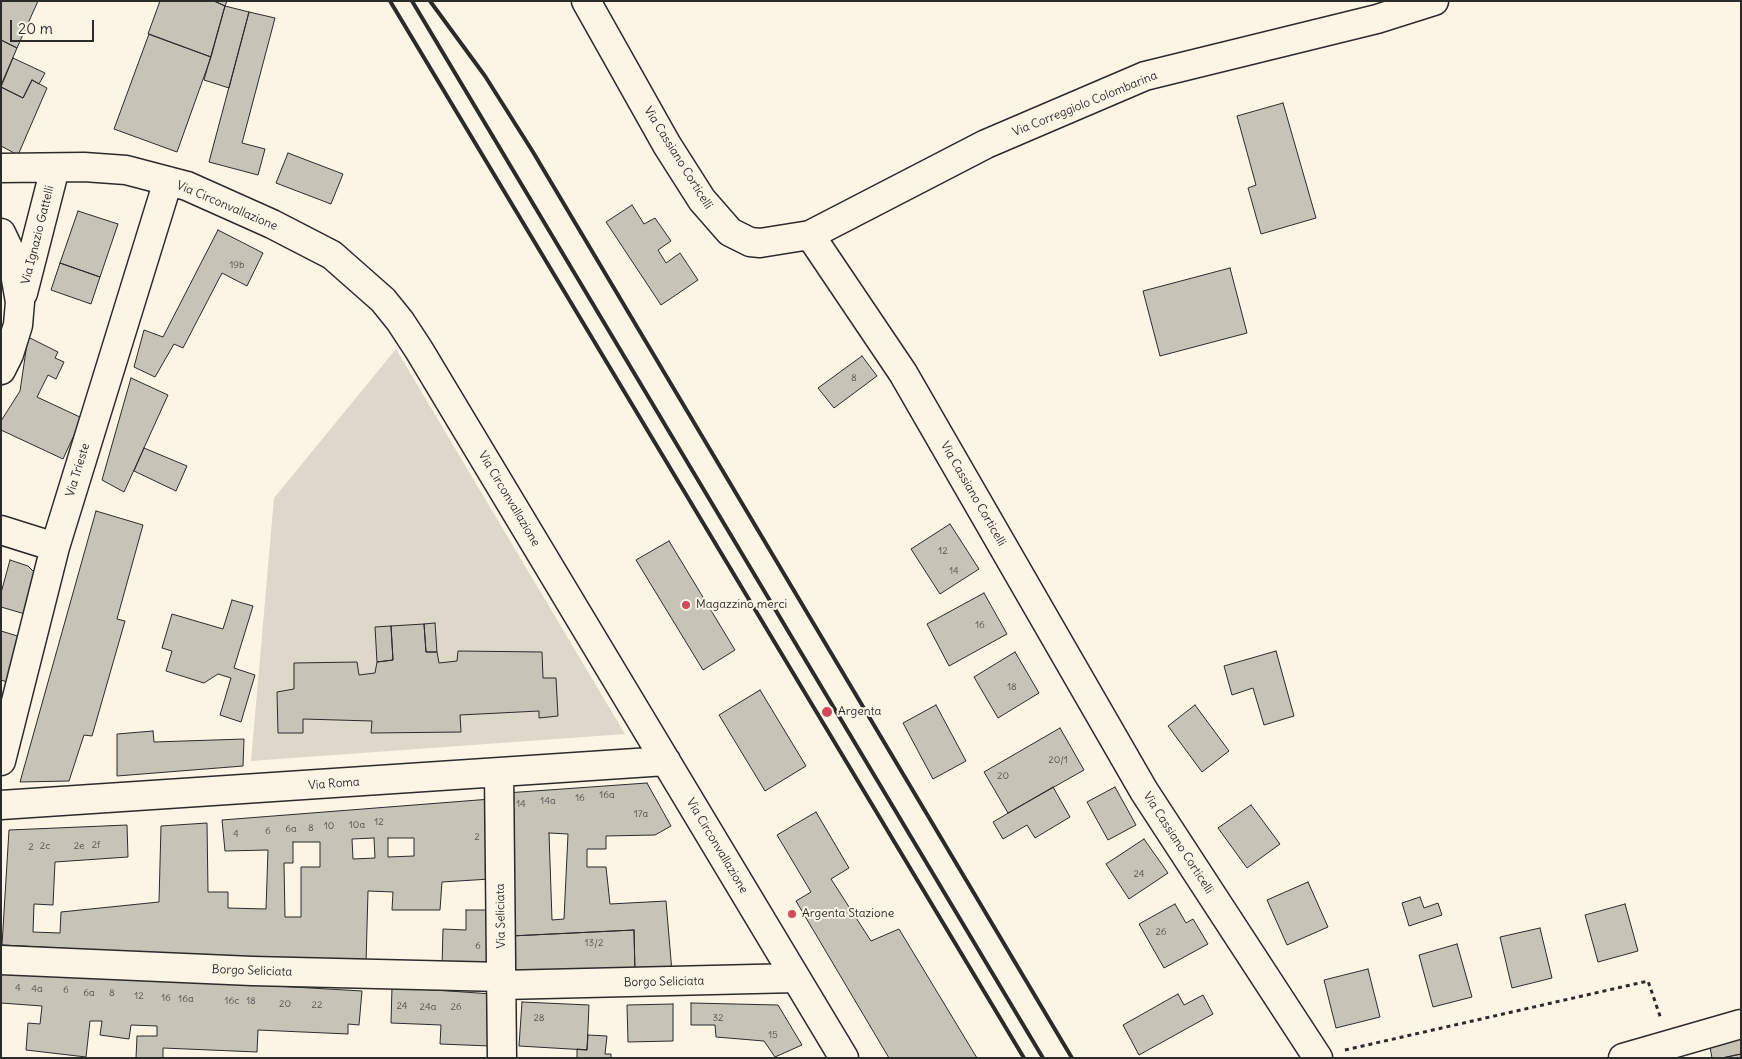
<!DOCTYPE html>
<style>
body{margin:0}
#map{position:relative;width:1742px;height:1059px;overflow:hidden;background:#fcf5e5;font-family:Delius,sans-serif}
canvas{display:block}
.frame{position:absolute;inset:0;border:2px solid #2b2b2b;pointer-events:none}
.scale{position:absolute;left:10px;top:20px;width:84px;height:22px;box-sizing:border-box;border:2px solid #2b2b2b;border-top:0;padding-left:6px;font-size:15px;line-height:18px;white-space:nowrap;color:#2b2b2b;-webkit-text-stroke:4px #fcf5e5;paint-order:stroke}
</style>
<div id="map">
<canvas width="1742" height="1059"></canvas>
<div class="frame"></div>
<div class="scale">20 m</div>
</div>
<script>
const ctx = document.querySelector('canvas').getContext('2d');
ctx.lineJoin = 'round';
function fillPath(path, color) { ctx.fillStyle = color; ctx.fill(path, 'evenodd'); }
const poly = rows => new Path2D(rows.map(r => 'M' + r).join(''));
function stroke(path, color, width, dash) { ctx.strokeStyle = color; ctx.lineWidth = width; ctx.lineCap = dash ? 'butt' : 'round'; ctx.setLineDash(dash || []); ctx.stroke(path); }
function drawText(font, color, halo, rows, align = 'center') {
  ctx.font = font + ' Delius,sans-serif'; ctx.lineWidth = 4; ctx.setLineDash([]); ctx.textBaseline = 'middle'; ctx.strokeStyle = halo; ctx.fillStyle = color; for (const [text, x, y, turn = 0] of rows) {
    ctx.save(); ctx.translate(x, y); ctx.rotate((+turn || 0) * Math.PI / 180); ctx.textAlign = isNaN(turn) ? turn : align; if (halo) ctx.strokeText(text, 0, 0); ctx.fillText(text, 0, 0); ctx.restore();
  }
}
fillPath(poly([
 [396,349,625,734,251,761,274,498]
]), '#ded8ca');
const building = poly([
 [1,1,38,1,17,48,1,40,1,1],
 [160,1,214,1,225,6,211,57,148,34,160,1],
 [214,1,227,1,225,6,214,1],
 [225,6,249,12,229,88,204,80,225,6],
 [249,12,275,18,242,143,265,149,258,175,209,162,249,12],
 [149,34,211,57,177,152,114,129,149,34],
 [1,40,17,48,1,85,1,40],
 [13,58,45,73,39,84,32,80,23,98,1,87,13,58],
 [32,80,47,88,18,155,1,146,1,87,23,98,32,80],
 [1283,103,1316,218,1261,234,1248,188,1256,185,1237,116,1283,103],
 [288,153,343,174,331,204,276,183,288,153],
 [632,205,644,224,655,218,671,241,658,250,666,263,680,253,698,280,661,305,606,222,632,205],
 [78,211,118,224,100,277,60,263,78,211],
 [218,230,263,253,247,286,222,273,183,348,174,344,155,377,134,367,144,330,163,337,218,230],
 [60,263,100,277,91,304,51,290,60,263],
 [1230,268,1247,333,1160,356,1143,291,1230,268],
 [28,337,58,352,55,358,64,362,56,379,48,375,37,397,82,418,63,459,1,430,1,421,20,391,28,337],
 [862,356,877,376,834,408,818,388,862,356],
 [131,378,168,395,124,492,102,480,131,378],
 [144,448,187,466,176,491,134,471,144,448],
 [96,511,143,525,117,619,125,621,92,736,84,735,69,781,20,782,96,511],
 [950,524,979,569,940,594,911,549,950,524],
 [669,541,735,650,703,670,636,560,669,541],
 [10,560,28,566,36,574,25,614,1,607,1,593,10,560],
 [984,593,1007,634,949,666,927,624,984,593],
 [232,600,253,606,234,668,255,675,241,722,220,715,231,678,218,674,204,683,166,671,172,651,162,648,172,614,223,629,232,600],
 [435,623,437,652,426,652,424,624,435,623],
 [424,624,426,652,437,652,439,663,457,661,458,651,542,652,543,678,556,678,558,716,539,718,539,711,460,715,461,732,371,733,372,721,303,719,303,733,278,733,277,692,294,689,294,663,357,662,359,675,375,673,377,662,393,660,391,626,424,624],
 [391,626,393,660,377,662,375,627,391,626],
 [1,631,24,638,10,683,1,680,1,631],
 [1276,651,1294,716,1264,725,1253,688,1232,695,1224,666,1276,651],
 [1015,652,1039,693,998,718,974,677,1015,652],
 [760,690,806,766,765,791,719,715,760,690],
 [936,705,966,761,933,779,903,723,936,705],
 [1195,705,1229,751,1202,772,1168,726,1195,705],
 [1060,728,1084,770,1008,813,984,772,1060,728],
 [153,731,154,742,244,739,243,766,117,776,117,734,153,731],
 [647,783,671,826,655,835,606,836,606,849,587,849,587,867,606,867,610,904,666,901,672,972,635,974,634,930,511,936,506,793,647,783],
 [549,833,568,834,564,919,552,920,549,833],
 [1053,787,1070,817,1035,838,1027,825,1003,839,993,822,1053,787],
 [1115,787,1136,825,1108,840,1087,802,1115,787],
 [491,799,490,879,442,882,440,910,392,910,393,892,368,891,366,964,2,945,9,830,127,825,128,857,55,862,53,905,34,904,33,932,60,933,61,912,159,902,161,826,207,823,208,892,228,892,228,908,266,909,268,850,225,851,222,820,491,799],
 [374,838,375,858,353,859,352,839,374,838],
 [388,838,414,838,414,856,388,857,388,838],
 [293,842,320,842,320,867,301,867,301,917,285,917,284,863,293,863,293,842],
 [1251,805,1280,844,1247,868,1218,828,1251,805],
 [816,812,849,868,831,879,871,941,899,929,977,1058,889,1058,796,901,811,892,777,835,816,812],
 [1144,839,1168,873,1129,899,1106,864,1144,839],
 [1308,882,1328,927,1287,945,1267,900,1308,882],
 [1420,897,1424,908,1438,903,1442,915,1409,926,1402,903,1420,897],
 [1175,904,1186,923,1193,919,1208,944,1164,968,1139,924,1175,904],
 [1625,904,1638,951,1598,962,1585,915,1625,904],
 [466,910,492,910,492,968,442,967,443,929,466,930,466,910],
 [1540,928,1552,978,1512,988,1500,937,1540,928],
 [634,930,635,974,513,972,511,936,634,930],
 [1457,944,1472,997,1433,1007,1419,955,1457,944],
 [1368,969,1380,1017,1336,1028,1324,980,1368,969],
 [1,970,362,991,359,1025,348,1024,348,1034,258,1030,257,1052,163,1048,163,1058,136,1058,137,1036,157,1036,157,1026,131,1025,129,1039,100,1035,102,1021,90,1021,86,1057,26,1050,28,1023,40,1024,42,1006,1,1003,1,970],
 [392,987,492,994,490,1046,440,1044,441,1025,391,1023,392,987],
 [1178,994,1184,1005,1203,995,1213,1014,1139,1055,1123,1025,1178,994],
 [522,1002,589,1005,587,1050,519,1046,522,1002],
 [691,1003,778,1005,802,1045,775,1057,764,1041,716,1037,715,1025,691,1025,691,1003],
 [673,1004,673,1041,628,1042,627,1005,673,1004],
 [1741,1034,1741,1054,1722,1058,1712,1058,1709,1041,1741,1034],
 [588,1035,607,1036,605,1054,611,1054,611,1058,577,1058,577,1049,587,1050,588,1035],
 [1741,1054,1741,1058,1722,1058,1741,1054]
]);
fillPath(building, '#c8c3b7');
stroke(building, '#2b2b2b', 1);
const minor = poly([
 [586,1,667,145,702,200,730,232,750,242,760,243,810,235,986,144,1145,76,1377,19,1434,1],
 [1,168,84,167,126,170,187,186,272,224,332,255,383,300,400,321,419,350,844,1058],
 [1,233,12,256,20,302,18,325,9,354,1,370],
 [810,235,903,373,1144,791,1318,1058],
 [23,293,55,168],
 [1,530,55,547],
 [1,761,55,547,168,181],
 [499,773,502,1058],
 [1,805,666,761],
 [1,960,252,971,502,977],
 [502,985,796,978],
 [1623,1058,1741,1024]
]);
stroke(minor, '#2b2b2b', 31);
stroke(poly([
 [1345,1050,1648,981,1661,1019]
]), '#2b2b2b', 3, [4, 4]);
stroke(minor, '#fcf5e5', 28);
stroke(poly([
 [390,1,1024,1058],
 [412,1,1043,1058],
 [430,1,485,76,533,152,1072,1058]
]), '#2b2b2b', 4);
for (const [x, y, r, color] of [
 [686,605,5,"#d1495b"],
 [827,712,6,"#d1495b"],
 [792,914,5,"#d1495b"]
]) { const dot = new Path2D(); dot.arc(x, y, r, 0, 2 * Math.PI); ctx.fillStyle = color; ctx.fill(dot); stroke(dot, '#fcf5e5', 2); }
drawText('10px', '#52514e', null, [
 ["19b",237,265],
 ["8",854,378],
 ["12",943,551],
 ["14",954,571],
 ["16",980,625],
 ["18",1012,687],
 ["20/1",1058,760],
 ["20",1003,776],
 ["16a",607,795],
 ["16",580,798],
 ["14a",548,801],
 ["14",521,804],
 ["17a",641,814],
 ["12",379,822],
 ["10a",357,825],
 ["10",329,826],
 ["8",311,828],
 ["6a",291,829],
 ["6",268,831],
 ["4",236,834],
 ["2",477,837],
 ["2f",96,845],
 ["2c",45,846],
 ["2e",79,846],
 ["2",31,847],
 ["24",1139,874],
 ["26",1161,932],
 ["13/2",594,943],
 ["6",478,946],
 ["4",18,988],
 ["4a",37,989],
 ["6",66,990],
 ["6a",89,993],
 ["8",112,993],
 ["12",139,996],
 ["16",166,998],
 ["16a",186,999],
 ["16c",232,1001],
 ["18",251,1001],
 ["20",285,1004],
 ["22",317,1005],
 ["24",402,1006],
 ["24a",428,1007],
 ["26",456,1007],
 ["28",539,1018],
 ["32",718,1018],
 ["15",773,1035]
]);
drawText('12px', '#2b2b2b', '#fcf5e5', [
 ["Via Correggiolo Colombarina",1085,104,-22],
 ["Via Cassiano Corticelli",678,158,58],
 ["Via Circonvallazione",227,206,23],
 ["Via Ignazio Gattelli",38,235,-76],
 ["Via Trieste",78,470,-73],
 ["Via Cassiano Corticelli",973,494,60],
 ["Via Circonvallazione",509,499,59],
 ["Via Roma",334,784,-4],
 ["Via Cassiano Corticelli",1178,843,57],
 ["Via Circonvallazione",717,846,59],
 ["Via Seliciata",501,916,-91],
 ["Borgo Seliciata",252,971,2],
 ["Borgo Seliciata",664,982,-1]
]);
drawText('12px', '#2b2b2b', '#fcf5e5', [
 ["Magazzino merci",696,605],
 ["Argenta",838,712],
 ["Argenta Stazione",802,914]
], 'left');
</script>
